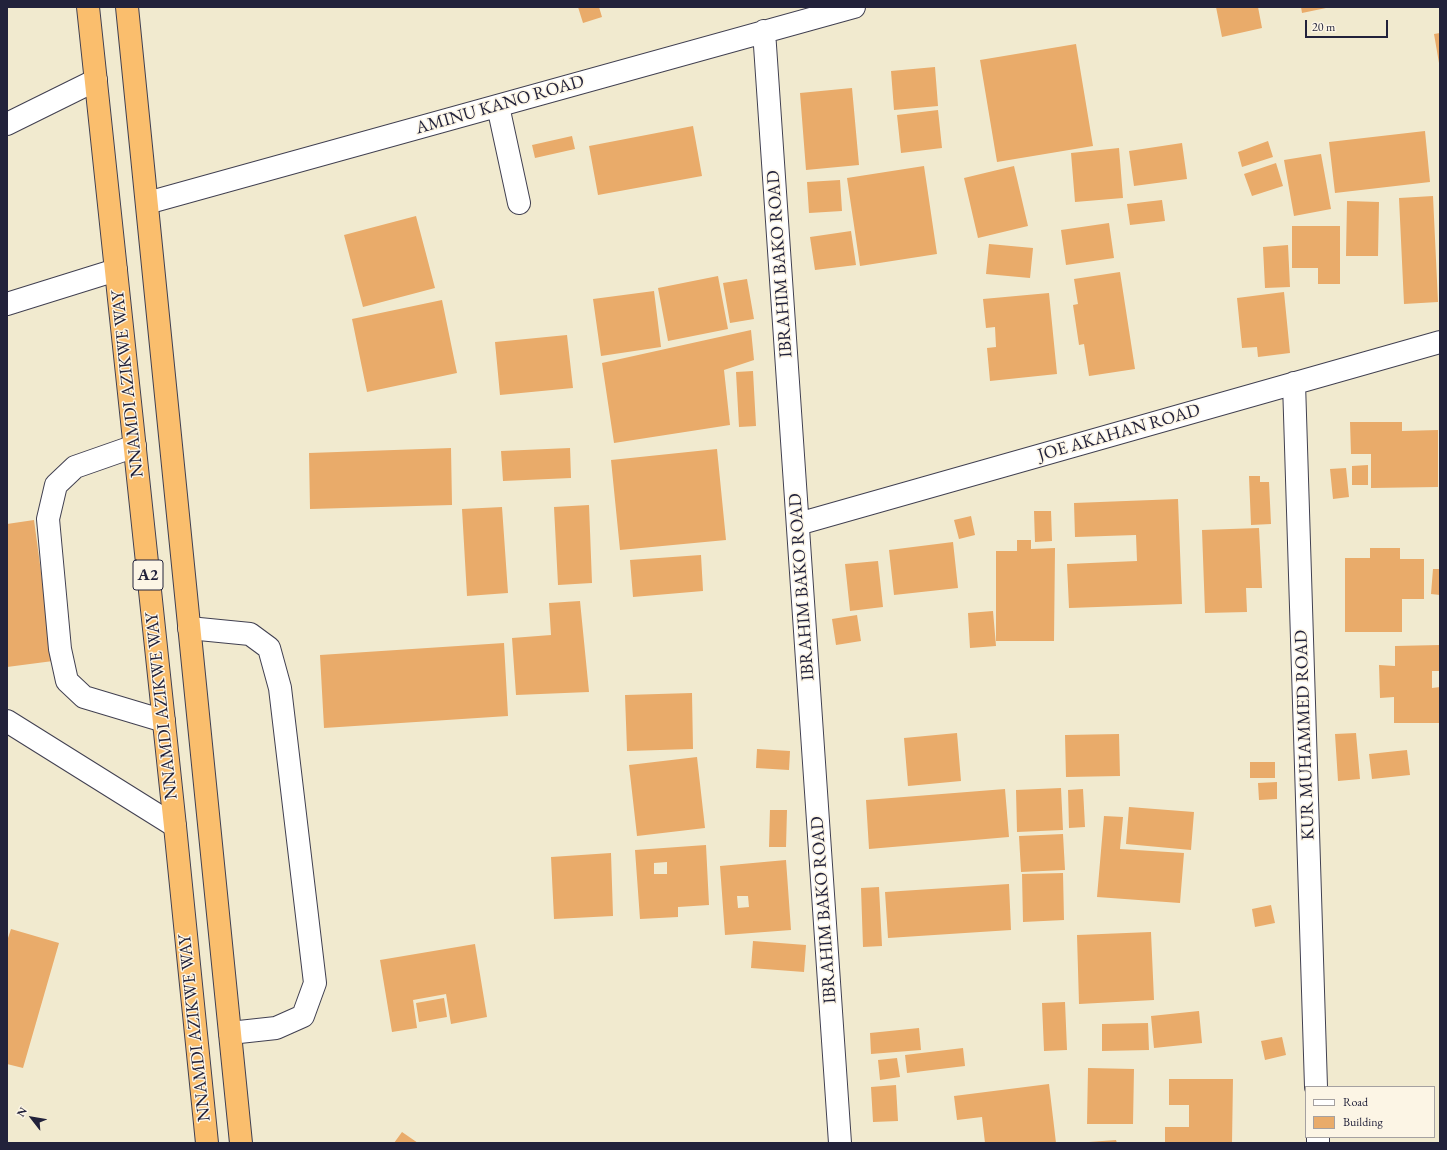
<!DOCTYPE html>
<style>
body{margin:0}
#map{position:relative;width:1447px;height:1150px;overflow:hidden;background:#f1eacf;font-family:"EB Garamond",serif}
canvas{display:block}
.frame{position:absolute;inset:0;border:8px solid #22223b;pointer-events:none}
.legend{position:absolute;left:1305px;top:1086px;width:130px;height:52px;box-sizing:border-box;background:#fcf5e5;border:1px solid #a5a1a1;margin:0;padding:5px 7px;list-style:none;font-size:12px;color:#22223b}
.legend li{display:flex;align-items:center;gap:8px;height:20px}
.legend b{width:20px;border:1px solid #a5a1a1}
.north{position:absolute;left:12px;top:1098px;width:40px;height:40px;-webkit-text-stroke:3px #fcf5e5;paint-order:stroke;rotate:301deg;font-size:11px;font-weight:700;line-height:16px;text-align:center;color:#22223b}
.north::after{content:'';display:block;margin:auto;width:14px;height:18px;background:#22223b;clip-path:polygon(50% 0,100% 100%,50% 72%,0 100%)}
.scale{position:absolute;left:1305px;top:20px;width:83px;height:18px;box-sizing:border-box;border:2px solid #22223b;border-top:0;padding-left:5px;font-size:12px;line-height:14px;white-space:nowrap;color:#22223b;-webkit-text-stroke:3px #fcf5e5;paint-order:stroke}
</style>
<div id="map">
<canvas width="1447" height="1150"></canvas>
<div class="frame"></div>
<ul class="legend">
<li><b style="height:5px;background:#fff"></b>Road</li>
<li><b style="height:11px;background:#e9ab6a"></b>Building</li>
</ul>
<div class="north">N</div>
<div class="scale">20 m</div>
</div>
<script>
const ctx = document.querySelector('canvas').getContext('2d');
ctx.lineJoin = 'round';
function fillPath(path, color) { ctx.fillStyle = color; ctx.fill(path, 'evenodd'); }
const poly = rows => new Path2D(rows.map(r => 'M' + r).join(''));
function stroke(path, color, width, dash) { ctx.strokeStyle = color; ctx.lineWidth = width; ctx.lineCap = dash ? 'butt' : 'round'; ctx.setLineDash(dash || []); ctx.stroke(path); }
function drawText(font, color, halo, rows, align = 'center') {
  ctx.font = font + ' "EB Garamond",serif'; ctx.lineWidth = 3; ctx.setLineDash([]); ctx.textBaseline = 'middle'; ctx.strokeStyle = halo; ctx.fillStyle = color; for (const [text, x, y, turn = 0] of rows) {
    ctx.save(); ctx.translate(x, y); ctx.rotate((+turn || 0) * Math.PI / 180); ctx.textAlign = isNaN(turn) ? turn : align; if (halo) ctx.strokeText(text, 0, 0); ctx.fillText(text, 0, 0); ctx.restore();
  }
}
fillPath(poly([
 [578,7,599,7,602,17,583,23],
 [1216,7,1258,7,1262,28,1222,37],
 [1301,7,1326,7,1326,8,1302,13],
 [1440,33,1440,63,1439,63,1434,34],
 [1076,44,1093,146,997,162,980,60],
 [935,67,938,106,894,110,891,71],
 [852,88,859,165,806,170,800,93],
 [938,110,942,148,901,153,897,115],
 [693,126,702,176,598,195,589,146],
 [1425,131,1430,182,1335,193,1329,142],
 [572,136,575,149,535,158,532,145],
 [1268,141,1273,157,1242,167,1238,152],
 [1182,143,1187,179,1134,186,1129,151],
 [1119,148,1123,198,1075,202,1071,153],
 [1321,154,1331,209,1294,216,1284,160],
 [1276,163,1283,186,1252,196,1244,174],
 [924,166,937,254,860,266,847,178],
 [1014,166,1028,226,978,238,964,178],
 [840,180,842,211,809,213,807,182],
 [1433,196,1438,302,1404,304,1399,198],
 [1162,200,1165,221,1130,225,1127,204],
 [1347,201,1379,202,1378,256,1346,256],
 [416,216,435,288,363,307,344,235],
 [1109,223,1114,258,1066,265,1061,230],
 [1292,226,1340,226,1340,284,1318,284,1318,268,1292,268],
 [851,231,856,265,815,270,810,237],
 [989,244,1033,248,1030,278,986,274],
 [1288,245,1290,287,1265,288,1263,247],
 [1120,272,1135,369,1089,376,1084,344,1079,345,1073,305,1078,304,1074,279],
 [718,276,728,329,668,341,658,288],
 [747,279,754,319,730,323,723,283],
 [654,291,661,347,601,356,593,299],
 [1284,292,1290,353,1258,357,1257,347,1242,348,1237,298],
 [1049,293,1057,374,990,381,987,348,996,347,995,327,986,328,983,299],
 [442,300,457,373,367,392,352,319],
 [751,330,754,360,724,370,730,425,614,443,602,363],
 [567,335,573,388,500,395,495,342],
 [753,371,756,426,739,427,736,372],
 [1350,422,1402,422,1402,431,1438,430,1438,487,1371,488,1371,454,1351,454],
 [451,448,452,505,310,509,309,453],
 [570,448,571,478,503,481,501,451],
 [717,449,726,540,620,550,611,460],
 [1368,465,1368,485,1352,485,1352,466],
 [1346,468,1349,497,1333,499,1330,469],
 [1249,476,1260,476,1260,482,1269,482,1271,524,1251,525],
 [1178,499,1182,604,1069,608,1067,564,1137,561,1136,535,1075,537,1074,503],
 [589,505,592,583,558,585,554,507],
 [502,507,508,593,467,596,462,509],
 [1034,511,1051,511,1052,541,1035,542],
 [971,516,975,535,959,539,954,520],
 [34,520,53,661,7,667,7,524],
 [1259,528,1262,588,1246,588,1247,612,1205,613,1202,530],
 [1017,540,1031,540,1031,549,1055,548,1054,641,996,641,996,551,1017,551],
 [953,542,958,588,894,595,889,550],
 [1370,548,1400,548,1400,559,1424,559,1424,599,1402,599,1402,632,1345,632,1345,558,1370,558],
 [701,555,703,591,633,597,630,560],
 [878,561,883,607,850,611,845,564],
 [1433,569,1440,569,1440,595,1431,594],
 [580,601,589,692,516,695,512,638,551,635,549,603],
 [993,611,996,646,970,648,968,613],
 [857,615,861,641,836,645,832,619],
 [504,643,508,716,324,728,320,655],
 [1440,645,1440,671,1432,671,1432,688,1440,687,1440,723,1394,723,1394,697,1380,698,1379,665,1395,666,1395,646],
 [692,693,693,749,627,751,625,695],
 [957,733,961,781,908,786,904,738],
 [1356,733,1360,779,1338,781,1335,734],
 [1119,734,1120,776,1066,777,1065,735],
 [757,749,790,751,789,770,756,768],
 [1407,750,1410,775,1372,779,1369,754],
 [697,757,705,828,637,836,629,765],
 [1250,762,1275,762,1275,778,1250,778],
 [1277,782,1277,799,1259,800,1258,783],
 [1061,788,1063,830,1017,832,1016,790],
 [1005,789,1009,837,869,849,866,800],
 [1083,789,1085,827,1069,828,1068,790],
 [1129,807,1194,812,1191,850,1126,844],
 [770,810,787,810,786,847,769,847],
 [1104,816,1123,817,1120,849,1184,853,1180,903,1097,897],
 [1063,834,1065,870,1021,872,1019,836],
 [706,845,709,905,678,907,678,917,640,919,635,850],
 [667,862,667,874,654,874,654,863],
 [611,853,613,916,554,919,551,857],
 [786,860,791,930,725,935,720,866],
 [737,896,748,896,749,907,738,908],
 [1063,873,1064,920,1023,922,1022,874],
 [1009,884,1011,930,888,938,885,892],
 [879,887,882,946,863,947,861,888],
 [1271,905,1275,923,1255,927,1252,909],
 [11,929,59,943,23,1068,7,1064,7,941],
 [1151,932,1154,1000,1079,1004,1077,935],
 [753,941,806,945,804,972,751,968],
 [475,944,487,1017,451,1024,446,994,413,1000,417,1028,392,1032,380,960],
 [444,998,447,1017,419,1022,416,1003],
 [1065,1002,1067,1050,1044,1051,1042,1003],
 [1199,1011,1202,1043,1154,1048,1151,1016],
 [1148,1023,1149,1050,1102,1051,1102,1024],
 [919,1028,921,1050,871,1054,870,1033],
 [1282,1037,1286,1055,1265,1060,1261,1041],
 [963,1048,965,1066,907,1073,905,1055],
 [897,1058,900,1077,880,1080,878,1060],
 [1088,1068,1134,1069,1133,1124,1087,1124],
 [1169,1079,1233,1079,1232,1143,1165,1143,1165,1127,1189,1127,1189,1105,1169,1105],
 [1049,1084,1056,1143,985,1143,982,1117,957,1120,954,1096],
 [896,1085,898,1121,873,1122,871,1087],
 [402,1132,418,1143,394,1143],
 [1116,1140,1117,1143,1089,1143,1089,1142]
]), '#e9ab6a');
const minor = poly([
 [764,31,840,1143],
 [498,106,519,203],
 [7,124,96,80],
 [147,203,854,7],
 [7,304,116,270],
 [1294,383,1316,1087],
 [135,446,75,467,56,485,48,519,60,649,67,681,84,697,164,721],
 [798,524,1440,342],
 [189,628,250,634,269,648,280,688,315,983,303,1016,276,1028,230,1033],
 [7,721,175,826],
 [1318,1137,1318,1143]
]);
const highway = poly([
 [88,7,175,826,207,1143],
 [127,7,241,1143]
]);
stroke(minor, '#414051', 24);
stroke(highway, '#414051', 24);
stroke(minor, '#fff', 22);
stroke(highway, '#fabe6d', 22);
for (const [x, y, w] of [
 [148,575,30]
]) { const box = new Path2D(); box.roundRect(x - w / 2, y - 15, w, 30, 3); ctx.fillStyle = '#fcf5e5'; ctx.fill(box); stroke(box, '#22223b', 1); }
drawText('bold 17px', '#22223b', null, [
 ["A2",148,575]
]);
drawText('18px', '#22223b', '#fcf5e5', [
 ["AMINU KANO ROAD",500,105,-16],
 ["IBRAHIM BAKO ROAD",780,264,-94],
 ["NNAMDI AZIKWE WAY",128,384,-96],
 ["JOE AKAHAN ROAD",1119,433,-16],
 ["IBRAHIM BAKO ROAD",802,587,-94],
 ["NNAMDI AZIKWE WAY",162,706,-96],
 ["KUR MUHAMMED ROAD",1305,735,-92],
 ["IBRAHIM BAKO ROAD",824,910,-94],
 ["NNAMDI AZIKWE WAY",195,1028,-96]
]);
</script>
